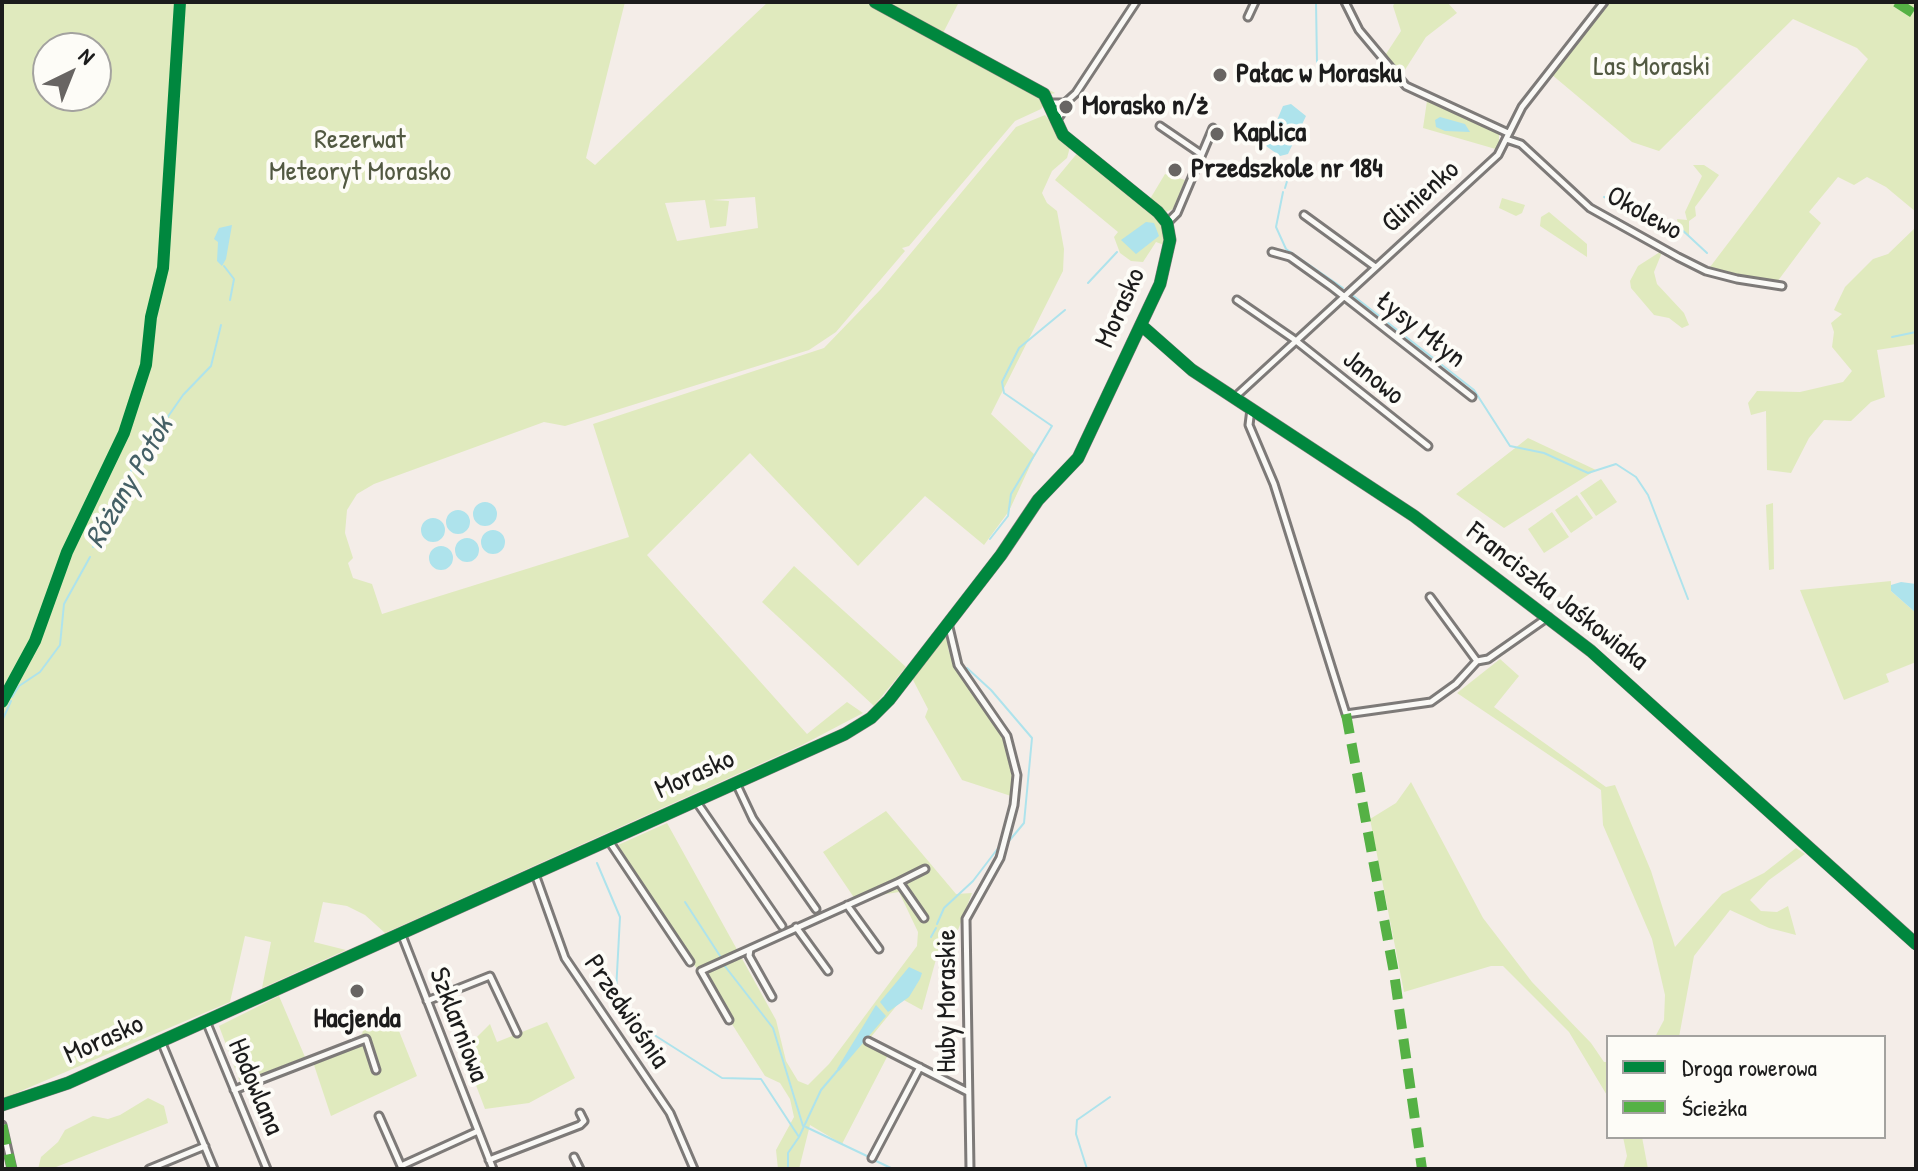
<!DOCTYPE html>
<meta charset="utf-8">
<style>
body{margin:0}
#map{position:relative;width:1918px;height:1171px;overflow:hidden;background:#f4ede8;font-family:"Patrick Hand",sans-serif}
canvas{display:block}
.frame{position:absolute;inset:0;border:4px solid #1c1c1c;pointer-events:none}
.legend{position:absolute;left:1606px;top:1035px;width:280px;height:104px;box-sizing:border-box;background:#fdfcf7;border:2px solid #a3a29f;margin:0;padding:10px 14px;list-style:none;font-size:24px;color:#1c1c1c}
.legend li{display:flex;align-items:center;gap:16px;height:40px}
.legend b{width:40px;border:2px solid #a3a29f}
.north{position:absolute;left:32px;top:32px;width:80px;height:80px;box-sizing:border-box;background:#fdfcf7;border:2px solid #a3a29f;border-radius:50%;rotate:43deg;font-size:22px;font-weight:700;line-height:32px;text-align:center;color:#1c1c1c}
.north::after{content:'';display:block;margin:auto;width:28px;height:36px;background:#686563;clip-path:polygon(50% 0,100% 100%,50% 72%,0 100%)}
</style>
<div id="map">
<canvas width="1918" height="1171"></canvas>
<div class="frame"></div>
<ul class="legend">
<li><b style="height:10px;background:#00873e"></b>Droga rowerowa</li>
<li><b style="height:10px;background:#55b145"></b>Ścieżka</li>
</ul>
<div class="north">N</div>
</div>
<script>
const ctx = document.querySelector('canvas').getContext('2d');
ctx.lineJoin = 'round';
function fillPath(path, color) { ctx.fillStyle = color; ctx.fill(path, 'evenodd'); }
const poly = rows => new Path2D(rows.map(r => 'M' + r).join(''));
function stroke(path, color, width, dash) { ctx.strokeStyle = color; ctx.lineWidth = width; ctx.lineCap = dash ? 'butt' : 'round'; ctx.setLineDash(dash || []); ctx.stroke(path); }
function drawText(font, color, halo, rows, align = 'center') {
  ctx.font = font + ' "Patrick Hand",sans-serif'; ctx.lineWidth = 8; ctx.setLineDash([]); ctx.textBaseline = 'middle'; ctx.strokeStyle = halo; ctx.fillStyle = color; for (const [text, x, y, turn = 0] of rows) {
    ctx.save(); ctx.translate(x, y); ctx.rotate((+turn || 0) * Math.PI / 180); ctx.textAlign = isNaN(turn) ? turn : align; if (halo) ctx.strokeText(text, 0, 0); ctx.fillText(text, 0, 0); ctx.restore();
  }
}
fillPath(poly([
 [2,2,625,2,586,158,595,165,768,2,886,2,905,12,889,2,959,2,943,33,1055,93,1041,97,1045,104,1041,109,1015,121,909,246,902,248,905,251,836,332,809,350,565,426,544,422,374,484,357,494,347,510,345,533,353,558,348,563,353,578,372,584,382,614,629,537,593,424,824,348,881,289,1016,127,1045,115,1070,147,1067,158,1052,171,1042,193,1047,203,1057,211,1064,249,1063,271,991,414,1035,455,1009,511,984,545,925,496,858,566,750,453,647,555,807,734,847,702,863,713,802,745,385,933,365,915,347,906,323,902,314,942,346,950,262,988,271,942,245,936,230,1002,2,1099],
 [48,48,96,48,96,96,48,96],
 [755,197,758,228,677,241,665,203,705,200,710,228,726,226,729,201,712,200],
 [1395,2,1447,2,1457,13,1426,37,1401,76,1384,57,1401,31,1393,6],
 [1607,2,1916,2,1916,212,1886,187,1867,177,1854,185,1838,177,1809,212,1821,223,1777,282,1707,271,1868,59,1857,48,1793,19,1659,151,1632,142,1551,74],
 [1427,101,1499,133,1499,150,1423,128],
 [1079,151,1162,220,1167,246,1156,242,1143,262,1131,261,1120,253,1114,237,1118,232,1055,180],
 [1693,165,1704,165,1719,175,1695,207,1696,216,1689,221,1689,237,1679,229,1677,219,1687,220,1685,212,1702,176],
 [1165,174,1185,180,1173,209,1166,212,1150,199],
 [1502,198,1525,205,1522,213,1516,216,1499,208],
 [1549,212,1587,244,1587,257,1540,226,1541,217],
 [1916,227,1916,344,1877,350,1885,397,1871,402,1851,421,1824,420,1809,438,1791,473,1767,470,1766,411,1751,415,1748,403,1757,391,1800,392,1843,382,1852,371,1832,347,1834,332,1831,323,1842,314,1834,310,1845,287,1873,259,1888,254],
 [1663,250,1654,272,1657,284,1684,313,1689,325,1682,328,1669,318,1654,315,1631,288,1630,281,1638,266],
 [1528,438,1596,470,1504,528,1456,494],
 [1601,479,1617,502,1596,516,1580,493],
 [1577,495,1593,518,1571,533,1555,510],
 [1773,503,1774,569,1769,570,1766,505],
 [1552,512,1569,537,1544,553,1528,529],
 [794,566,906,667,874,706,762,602],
 [1891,581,1891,591,1916,613,1916,662,1886,674,1889,682,1844,700,1800,590],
 [948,629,948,649,954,663,1007,744,1013,765,1011,796,962,780,925,717,928,709,913,680,915,670],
 [1500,659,1519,676,1494,707,1606,787,1615,785,1651,871,1675,947,1722,894,1764,873,1796,848,1805,854,1769,880,1750,900,1761,911,1777,912,1788,906,1796,935,1769,928,1730,910,1694,956,1679,1037,1655,1037,1664,1020,1665,995,1652,939,1603,825,1601,790,1457,693],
 [1411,782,1483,918,1532,982,1591,1043,1604,1062,1608,1062,1608,1097,1569,1032,1503,966,1491,966,1404,992,1370,819,1396,803],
 [886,811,956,894,972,893,958,930,943,934,922,1010,902,999,866,1043,888,1055,842,1144,810,1125,799,1169,778,1169,776,1150,794,1117,790,1099,780,1083,765,1076,618,845,667,823,776,1020,786,1061,798,1081,808,1085,829,1064,917,946,918,932,899,892,855,899,823,852],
 [279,996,305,1057,240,1082,219,1026],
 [391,1011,417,1076,331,1116,313,1062,362,1034,365,1024],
 [547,1022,575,1078,529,1103,485,1109,463,1051,490,1024,497,1042],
 [148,1098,164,1106,168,1123,51,1169,38,1169,41,1157,58,1142,65,1130,93,1116,108,1119,120,1115],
 [1623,1137,1642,1137,1648,1169,1623,1169,1627,1156]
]), '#e0eabe');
fillPath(poly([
 [1291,104,1306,116,1288,154,1280,156,1266,146,1283,106],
 [1440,117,1465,124,1470,132,1445,131,1436,127,1435,120],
 [1146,222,1154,223,1159,236,1136,254,1121,240],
 [232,225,226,259,222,266,217,261,218,242,214,239,219,228],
 '473 514a12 12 0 1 1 24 0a12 12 0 1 1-24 0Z',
 '446 522a12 12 0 1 1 24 0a12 12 0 1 1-24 0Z',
 '421 530a12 12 0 1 1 24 0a12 12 0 1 1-24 0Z',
 '481 542a12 12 0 1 1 24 0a12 12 0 1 1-24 0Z',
 '455 550a12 12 0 1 1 24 0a12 12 0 1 1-24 0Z',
 '429 558a12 12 0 1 1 24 0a12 12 0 1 1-24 0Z',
 [1901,582,1916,584,1916,613,1891,591,1891,585],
 [909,967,922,973,920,979,909,997,888,1012,880,1002],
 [876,1005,886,1016,839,1071,837,1069]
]), '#aee3ec');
stroke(poly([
 [1316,2,1317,63],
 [1285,188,1288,178],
 [1283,192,1276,227,1286,249,1343,288],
 [1604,197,1661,221],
 [1679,227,1707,253],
 [224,266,234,279,230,300],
 [1088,283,1117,252],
 [1351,294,1474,390,1510,446,1544,453,1588,473,1616,464,1636,477,1648,495,1688,599],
 [1892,337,1916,332],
 [990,539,1008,516,1011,494,1052,426,1004,393,1002,382,1019,348,1065,310],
 [93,547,133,467,183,395,211,366,221,325],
 [967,668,991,690,1032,738,1024,823,1009,841],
 [12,697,19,686,40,672,60,645,64,604,90,557],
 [2,721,11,701],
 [597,863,620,917,615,1010,722,1078,761,1079,799,1137],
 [685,902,722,959],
 [937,924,944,908,973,881,999,847],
 [931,937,936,928],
 [724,965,773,1028,803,1126],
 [806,1127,869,1157],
 [874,1160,893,1169],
 [788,1169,788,1153,799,1137,821,1090,838,1070],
 [1087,1169,1076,1134,1077,1120,1110,1097]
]), '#aee3ec', 2);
const minor = poly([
 [1345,2,1359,30,1406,86,1508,133],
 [1248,17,1255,2],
 [1049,103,1065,103,1066,107,1056,121],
 [1065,103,1076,93,1136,2],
 [1160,126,1201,154],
 [1506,139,1521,144,1590,208,1678,257,1706,271,1737,279,1782,286],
 [1304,215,1374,266],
 [1167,223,1177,213,1213,128],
 [1272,252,1290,257,1332,287,1472,397],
 [1237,300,1295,340,1428,446],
 [1234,398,1498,155,1522,107,1604,2],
 [1251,409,1249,425,1274,484,1346,714,1431,702,1456,684,1477,661,1488,659,1548,617],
 [1430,597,1477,661],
 [948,623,958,665,1007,736,1017,775,1014,805,1000,858,966,919,970,1169],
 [736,783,753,819,816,909],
 [696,801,782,926],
 [609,841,690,962],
 [535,874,565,958,670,1113,694,1169],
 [899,882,925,869],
 [847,905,879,949],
 [796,927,828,971],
 [401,933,493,1169],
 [750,949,749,956,772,997],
 [427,1001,490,976,517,1033],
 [729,1020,701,971,899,882,924,918],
 [206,1021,267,1169],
 [161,1041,214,1169],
 [868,1041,968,1092],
 [234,1090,366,1039,376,1070],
 [379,1116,401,1166,478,1131],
 [2,1125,12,1169],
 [574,1157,580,1169],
 [872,1158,920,1067],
 [489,1160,580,1125,584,1121,580,1113],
 [149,1169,205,1146]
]);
const tertiary = poly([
 [1141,325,1192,370,1414,516,1591,651,1916,944],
 [2,1105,68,1083,845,734,871,718,889,700,1001,555,1038,500,1078,458,1160,284,1170,240,1167,223,1158,212,1063,135,1044,94,875,2]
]);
stroke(minor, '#7d7a78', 11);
stroke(tertiary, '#7d7a78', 13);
stroke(minor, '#faf9f6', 5);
stroke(tertiary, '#faf9f6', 7);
stroke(poly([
 [1896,2,1916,15],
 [1346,714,1394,973,1422,1169],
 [2,1125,12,1169]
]), '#55b145', 10, [20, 10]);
stroke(poly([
 [1141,325,1192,370,1414,516,1591,651,1916,944],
 [2,702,35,641,67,552,124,433,146,365,151,317,163,268,180,2],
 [2,1105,68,1083,845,734,871,718,889,700,1001,555,1038,500,1078,458,1160,284,1170,240,1167,223,1158,212,1063,135,1044,94,875,2]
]), '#00873e', 12);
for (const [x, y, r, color] of [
 [1220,75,8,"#686563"],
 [1066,107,8,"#686563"],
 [1217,134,8,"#686563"],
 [1175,170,8,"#686563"],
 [357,991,8,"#686563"]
]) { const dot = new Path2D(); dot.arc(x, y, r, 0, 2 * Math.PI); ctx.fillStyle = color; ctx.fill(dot); stroke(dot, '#fdfcf7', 3); }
drawText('28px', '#525942', '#fdfcf7', [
 ["Las Moraski",1652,68],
 ["Rezerwat",360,141],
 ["Meteoryt Morasko",360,173]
]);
drawText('bold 28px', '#1c1c1c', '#fdfcf7', [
 ["Pałac w Morasku",1236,75],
 ["Morasko n/ż",1082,107],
 ["Kaplica",1233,134],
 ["Przedszkole nr 184",1191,170],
 ["Hacjenda",357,1020,"center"]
], 'left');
drawText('28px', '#1c1c1c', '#fdfcf7', [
 ["Glinienko",1421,197,-42],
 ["Okolewo",1644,214,29],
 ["Morasko",1121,308,-66],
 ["Łysy Młyn",1420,330,38],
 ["Janowo",1373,378,39],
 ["Franciszka Jaśkowiaka",1557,597,38],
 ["Morasko",695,775,-24],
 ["Huby Moraskie",948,1001,-90],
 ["Przedwiośnia",626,1012,56],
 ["Szklarniowa",458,1025,69],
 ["Morasko",104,1040,-24],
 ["Hodowlana",255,1087,67]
]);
drawText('italic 30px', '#456066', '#fdfcf7', [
 ["Różany Potok",130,483,-60]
]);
</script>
